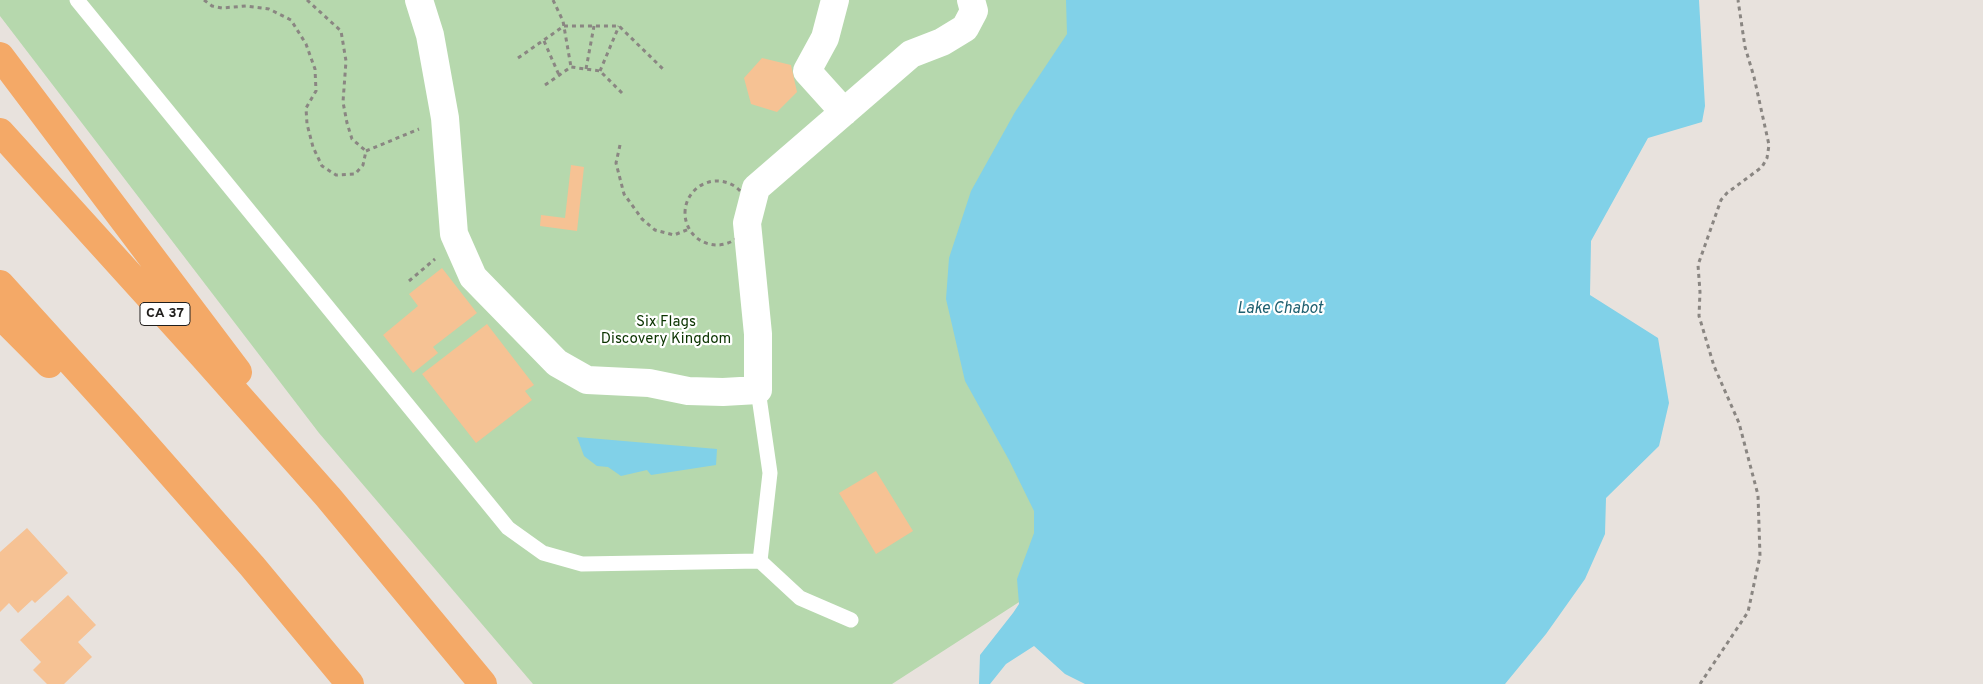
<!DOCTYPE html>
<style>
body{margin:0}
canvas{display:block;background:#e8e2dd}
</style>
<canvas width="1983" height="684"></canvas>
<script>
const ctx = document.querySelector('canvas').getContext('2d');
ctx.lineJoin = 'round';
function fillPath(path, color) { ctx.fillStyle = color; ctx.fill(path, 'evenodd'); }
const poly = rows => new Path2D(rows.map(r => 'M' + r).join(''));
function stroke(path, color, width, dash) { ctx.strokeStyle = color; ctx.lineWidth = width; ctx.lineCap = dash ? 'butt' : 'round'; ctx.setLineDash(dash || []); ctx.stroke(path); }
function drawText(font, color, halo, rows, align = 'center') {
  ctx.font = font + ' Overpass,sans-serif'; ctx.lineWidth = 4.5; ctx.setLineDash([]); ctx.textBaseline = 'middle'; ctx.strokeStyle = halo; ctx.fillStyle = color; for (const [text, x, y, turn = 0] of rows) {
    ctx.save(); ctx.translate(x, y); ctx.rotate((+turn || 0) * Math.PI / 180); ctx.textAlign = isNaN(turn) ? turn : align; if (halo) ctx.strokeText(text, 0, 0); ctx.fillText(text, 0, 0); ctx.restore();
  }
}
fillPath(poly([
 [0,0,1111,0,1067,457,1044,586,892,684,533,684,319,433,0,16]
]), '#b6d8ad');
fillPath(poly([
 [1066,0,1699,0,1705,106,1702,122,1648,138,1591,241,1590,295,1658,338,1669,403,1659,446,1606,498,1605,534,1585,579,1546,634,1505,684,1085,684,1065,674,1034,646,1006,664,990,684,979,684,980,655,1013,613,1019,604,1017,579,1034,533,1034,511,1009,460,965,381,946,299,949,258,971,191,1015,112,1067,34],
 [577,437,717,449,716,465,651,475,647,470,621,476,608,467,597,466,584,456]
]), '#81d1e8');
fillPath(poly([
 [762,58,791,65,797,92,777,112,751,104,744,78],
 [571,165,584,167,577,231,540,226,541,215,565,218],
 [442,268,477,313,433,347,438,353,413,373,383,335,418,306,409,294],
 [487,324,534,385,525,391,532,400,476,443,422,374],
 [876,471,913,531,876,554,839,493],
 [27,528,68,573,35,603,32,600,18,613,9,603,0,612,0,552],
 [68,595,96,625,78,642,92,657,64,684,47,684,33,670,41,662,20,640]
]), '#f6c294');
stroke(poly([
 [204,0,212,6,222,8,246,6,269,9,291,20,306,44,315,69,316,91,306,108,307,124,313,147,322,166,336,175,355,174,363,165,366,151],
 [307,0,341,31,346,61,343,102,347,123,352,139,366,151],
 [553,0,563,21,571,67],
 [544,41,559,75],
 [518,58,564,26,619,26,664,70],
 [586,69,594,26],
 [600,71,619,26],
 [545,85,571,67,600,71,622,93],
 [620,145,616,163,624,194,642,219,655,230,674,235,689,229],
 [366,151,419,129],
 '685 213a32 32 0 1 1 64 0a32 32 0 1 1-64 0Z',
 [409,281,435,259],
 [1700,684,1748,612,1760,556,1758,495,1739,423,1714,366,1699,316,1700,292,1698,265,1721,200,1727,193,1762,167,1767,158,1769,145,1754,77,1745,47,1738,0]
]), '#8a8682', 3, [4, 4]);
stroke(poly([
 [77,0,508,528,543,553,582,564,760,561,770,473,758,390],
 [760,561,800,598,851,620]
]), '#fff', 15);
stroke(poly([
 [419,0,430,35,445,118,454,234,473,277,557,363,587,380,649,383,688,391,723,392,758,390,758,334,747,223,756,188,911,54,942,42,965,28,974,11,971,0],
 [835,0,825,38,807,71,844,112]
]), '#fff', 28);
stroke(poly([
 [0,56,238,372],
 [0,132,203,356,328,497,483,684],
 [0,284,128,425,252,566,350,684],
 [0,315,49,364]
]), '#f4a967', 28);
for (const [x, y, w] of [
 [165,314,50]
]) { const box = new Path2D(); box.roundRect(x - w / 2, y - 11.5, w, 23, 4); ctx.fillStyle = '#fff'; ctx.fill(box); stroke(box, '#211f1d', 1); }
drawText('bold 14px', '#211f1d', null, [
 ["CA 37",165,314]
]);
drawText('15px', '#0b3400', '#fff', [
 ["Six Flags",666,323],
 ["Discovery Kingdom",666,340]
]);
drawText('italic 16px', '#1f6070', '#fff', [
 ["Lake Chabot",1280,310]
]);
</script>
